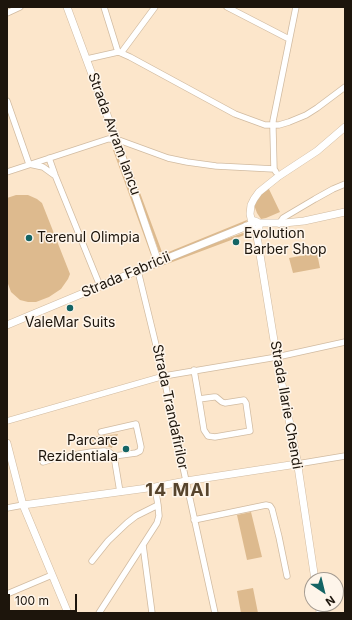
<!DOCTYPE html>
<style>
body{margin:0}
#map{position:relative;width:352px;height:620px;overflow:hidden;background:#fce6cb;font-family:Inter,sans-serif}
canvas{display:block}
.frame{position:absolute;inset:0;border:8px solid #1d150c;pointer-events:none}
.north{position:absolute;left:304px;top:572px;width:40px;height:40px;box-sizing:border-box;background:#fef5ea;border:1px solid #a49b91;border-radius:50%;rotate:145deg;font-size:11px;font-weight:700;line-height:16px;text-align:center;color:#1d150c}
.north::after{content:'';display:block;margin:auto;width:14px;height:18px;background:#146464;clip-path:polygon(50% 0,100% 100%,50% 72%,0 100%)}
.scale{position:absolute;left:8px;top:594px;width:69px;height:18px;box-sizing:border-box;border:2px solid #1d150c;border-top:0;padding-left:5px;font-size:12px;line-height:14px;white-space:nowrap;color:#1d150c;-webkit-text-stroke:3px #fef5ea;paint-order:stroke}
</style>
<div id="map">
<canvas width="352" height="620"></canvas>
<div class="frame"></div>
<div class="north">N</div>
<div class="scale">100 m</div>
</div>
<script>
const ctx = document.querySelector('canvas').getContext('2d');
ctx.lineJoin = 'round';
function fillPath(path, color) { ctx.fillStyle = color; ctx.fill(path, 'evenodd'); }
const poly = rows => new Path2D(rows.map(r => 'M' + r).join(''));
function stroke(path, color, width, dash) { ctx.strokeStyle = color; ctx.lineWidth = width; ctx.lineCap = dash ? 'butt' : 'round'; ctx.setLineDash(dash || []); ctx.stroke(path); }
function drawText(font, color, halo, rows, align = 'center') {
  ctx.font = font + ' Inter,sans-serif'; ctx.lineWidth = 3; ctx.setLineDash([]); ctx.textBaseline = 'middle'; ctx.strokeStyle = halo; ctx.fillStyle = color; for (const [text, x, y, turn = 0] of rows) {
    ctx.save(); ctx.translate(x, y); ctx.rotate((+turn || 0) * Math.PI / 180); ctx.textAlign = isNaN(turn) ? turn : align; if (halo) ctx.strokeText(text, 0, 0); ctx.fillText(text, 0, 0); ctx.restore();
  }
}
fillPath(poly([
 [123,147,162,252,159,252,122,148],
 [115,149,153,254,151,255,113,150],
 [268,187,280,212,266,218,261,219,257,213,254,205,260,194],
 [16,195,28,195,37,199,42,203,70,274,68,279,61,289,49,297,36,302,28,302,20,300,11,292,7,281,7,198],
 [247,220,246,224,167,255,166,254,166,253],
 [243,233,250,233,151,270,150,269,192,251],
 [317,253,320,268,293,273,289,258],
 [118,434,112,448,91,441,91,437],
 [251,512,262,557,247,560,237,515],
 [253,588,258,613,241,613,237,591]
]), '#ddba8e');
const minor = poly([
 [104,7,118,52],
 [227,7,289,39],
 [7,13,20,7],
 [121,53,155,7],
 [87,59,118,52,121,53,130,57,235,114,265,125,279,125,289,122,306,115,317,108,345,87],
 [7,101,29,164,43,167,54,175],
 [49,158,55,175,100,286],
 [7,172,108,139,116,139,168,158,187,162,216,166,274,169],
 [276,172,274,169,273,130,273,121,296,7],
 [279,224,283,218,288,215,315,199,333,189,345,184],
 [138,271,164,378,174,426,215,613],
 [194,370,199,399,204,430,208,436,215,437,250,431,246,403,244,400,225,403,222,402,216,397,214,397,199,399],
 [7,421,164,376,277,357,345,342],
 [101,432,136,424,141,447,140,451,136,453,114,456],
 [43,462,56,458,91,452,104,451,109,452,114,456,120,492],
 [297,464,345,456],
 [7,508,23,505],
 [194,520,266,505,270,506,272,509,279,537,287,576],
 [143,545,152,613],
 [92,561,108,541,127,523,136,516,158,505],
 [7,594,52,575],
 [99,613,157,523,159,516,158,505,155,487]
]);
const tertiary = poly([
 [67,7,116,139,158,262],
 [256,230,277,359,297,460,315,580],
 [7,443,23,505,68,613],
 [23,505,155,487,186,481,297,464],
 [319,604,320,613]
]);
const secondary = poly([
 [252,223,250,214,251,205,254,199,259,192,279,176,317,151,345,127],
 [259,223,284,223,304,221,345,212],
 [246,226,250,227,253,229,257,230,259,228,259,223,255,221],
 [7,325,158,262,252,224]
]);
stroke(minor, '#d1bba1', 7);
stroke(tertiary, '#d1bba1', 8);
stroke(secondary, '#d1bba1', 8);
stroke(minor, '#fff', 5.5);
stroke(tertiary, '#fff', 7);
stroke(secondary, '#fff', 7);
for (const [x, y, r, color] of [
 [29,238,4,"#146464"],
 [236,242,4,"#146464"],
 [70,308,4,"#146464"],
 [126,449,4,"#146464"]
]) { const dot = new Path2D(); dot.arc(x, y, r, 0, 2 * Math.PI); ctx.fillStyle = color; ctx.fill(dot); stroke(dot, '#fef5ea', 1.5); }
drawText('14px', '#1d150c', '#fef5ea', [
 ["Strada Avram Iancu",114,134,70],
 ["Strada Fabricii",126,275,-23],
 ["Strada Ilarie Chendi",286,405,80],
 ["Strada Trandafirilor",170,407,78]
]);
drawText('14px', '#1d150c', '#fef5ea', [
 ["Evolution",244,234],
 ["Barber Shop",244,250],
 ["Terenul Olimpia",37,238],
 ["ValeMar Suits",70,323,"center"],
 ["Parcare",118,441,"right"],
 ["Rezidentiala",118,457,"right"]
], 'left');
ctx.letterSpacing = '1px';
drawText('bold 18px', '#56442d', '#fef5ea', [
 ["14 MAI",178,491]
]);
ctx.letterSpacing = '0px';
</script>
